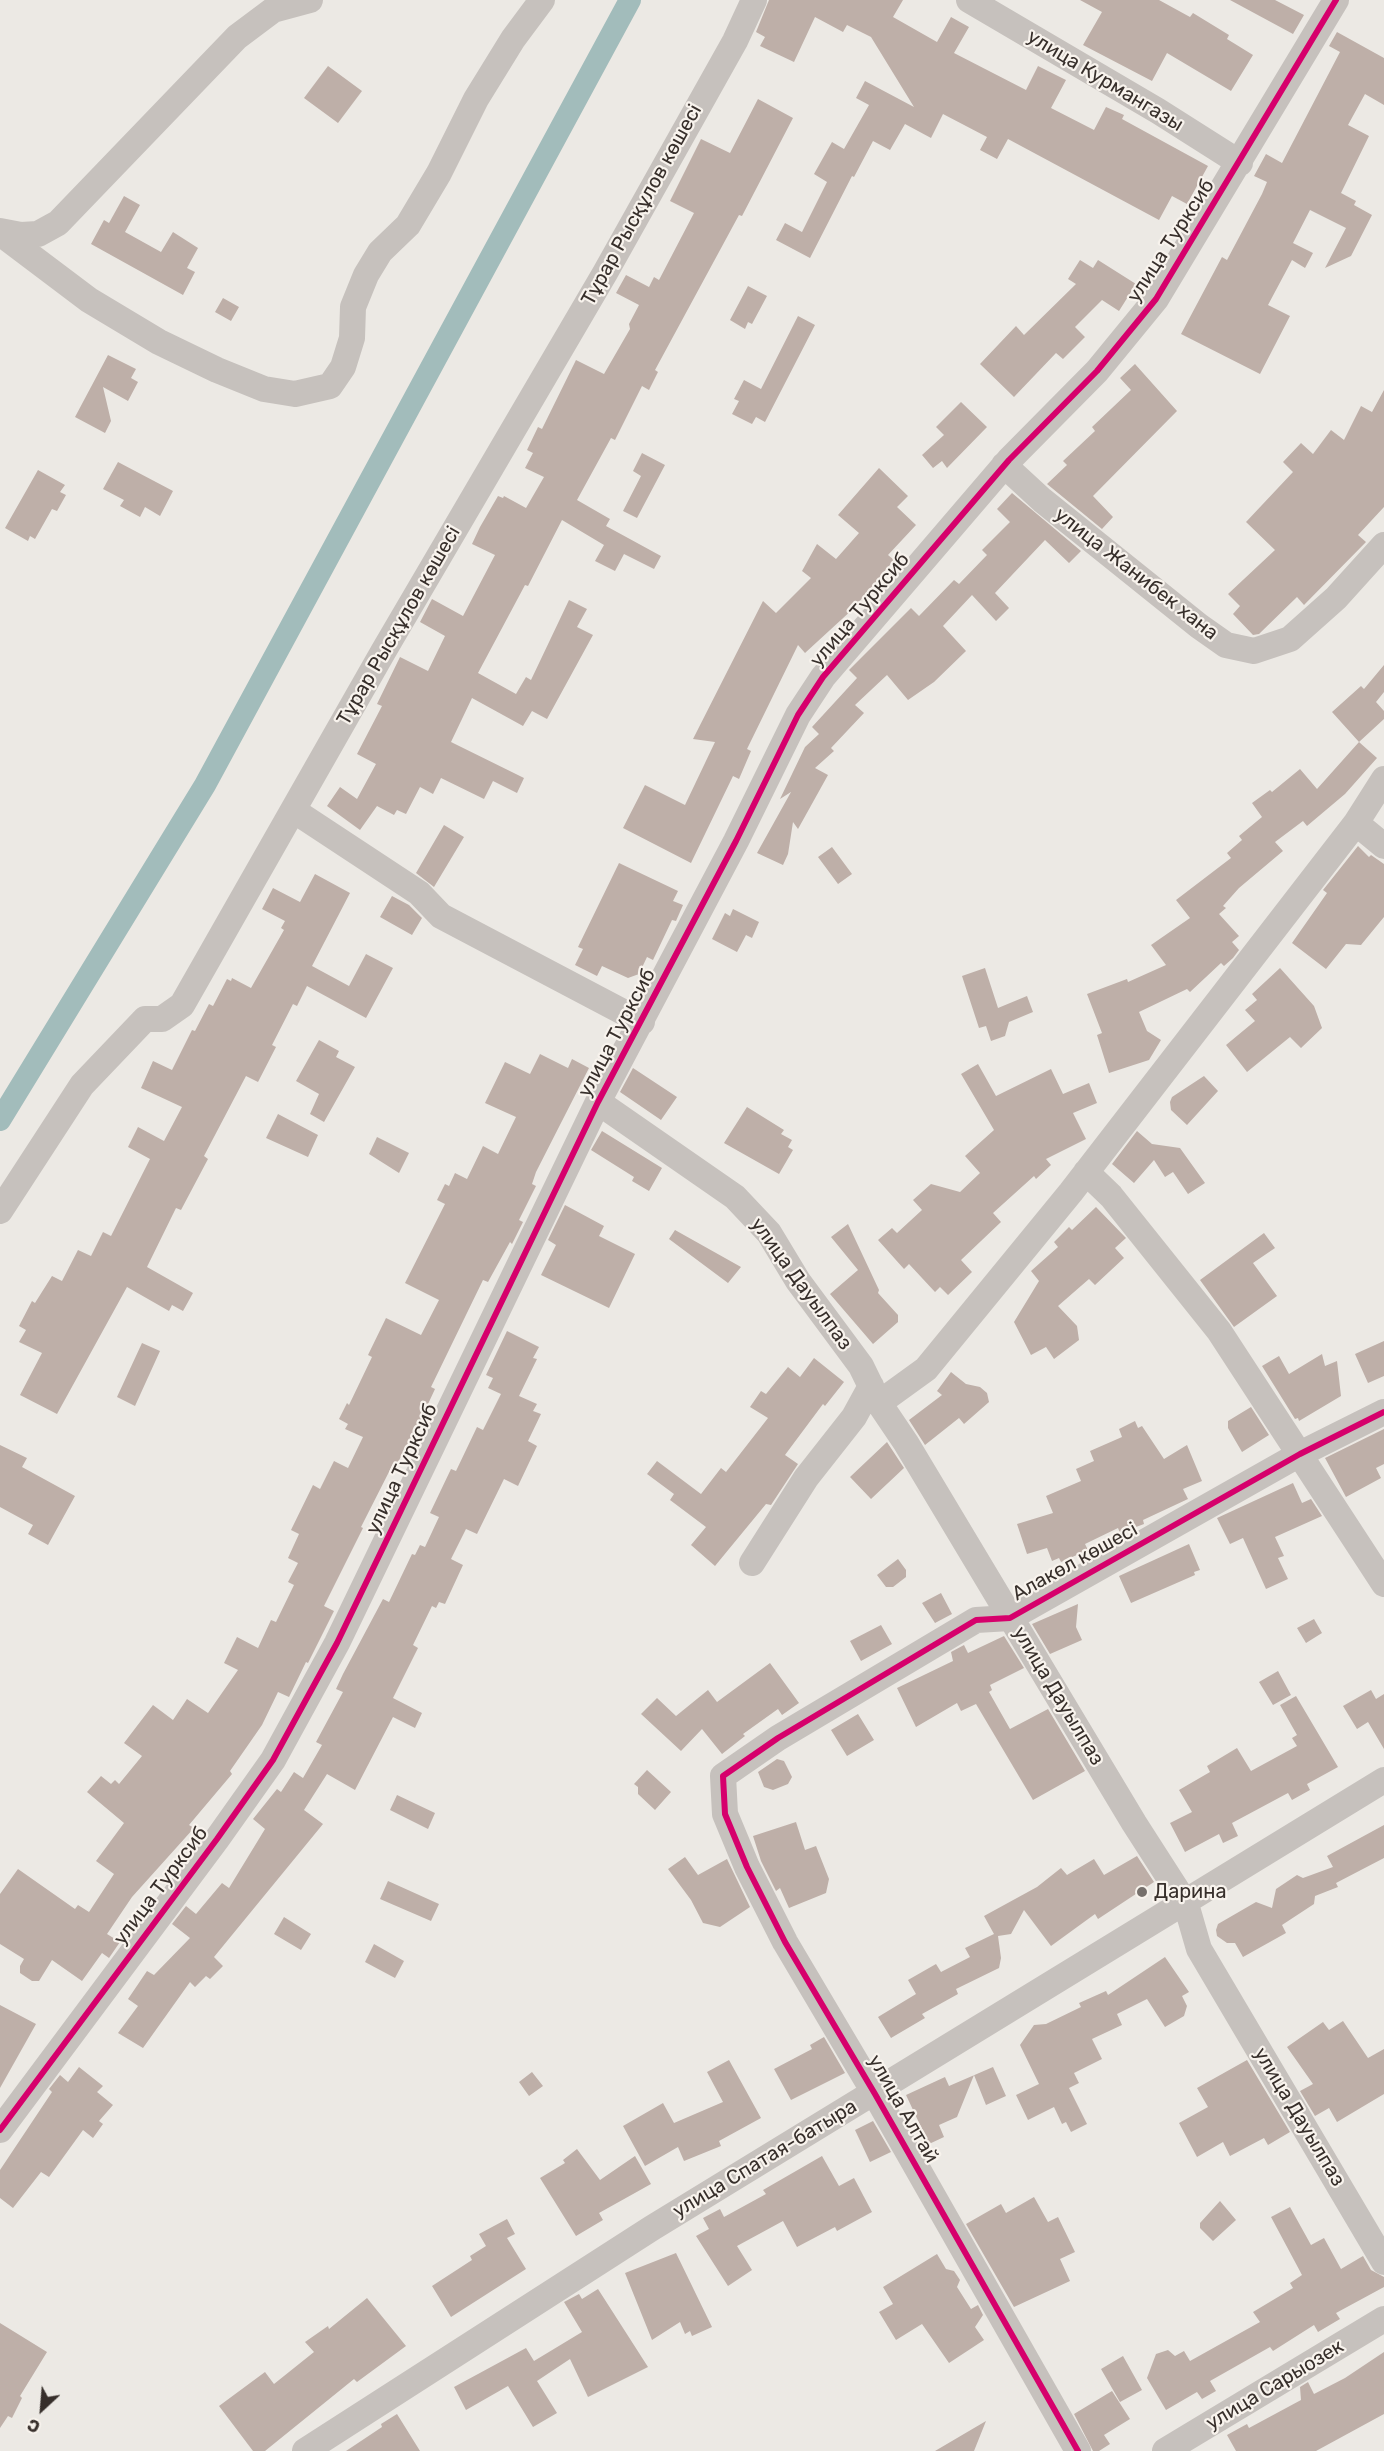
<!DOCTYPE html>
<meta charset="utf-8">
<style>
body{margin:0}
#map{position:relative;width:1384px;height:2451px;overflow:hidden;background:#ece9e4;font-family:Rubik,sans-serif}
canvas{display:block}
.north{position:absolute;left:12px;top:2379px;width:60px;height:60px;-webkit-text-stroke:4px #f8f3ed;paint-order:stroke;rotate:206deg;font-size:16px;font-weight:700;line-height:24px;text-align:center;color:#372f2b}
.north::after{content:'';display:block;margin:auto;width:21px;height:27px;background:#372f2b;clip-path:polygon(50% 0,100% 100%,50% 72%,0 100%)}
</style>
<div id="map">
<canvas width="1384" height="2451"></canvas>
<div class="north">С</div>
</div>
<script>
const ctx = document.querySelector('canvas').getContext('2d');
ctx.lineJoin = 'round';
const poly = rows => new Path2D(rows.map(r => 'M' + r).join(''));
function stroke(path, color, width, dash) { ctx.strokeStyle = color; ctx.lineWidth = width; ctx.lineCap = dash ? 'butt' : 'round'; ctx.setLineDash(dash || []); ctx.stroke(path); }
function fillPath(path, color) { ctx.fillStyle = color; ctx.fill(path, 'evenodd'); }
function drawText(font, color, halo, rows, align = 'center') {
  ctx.font = font + ' Rubik,sans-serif'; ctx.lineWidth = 4.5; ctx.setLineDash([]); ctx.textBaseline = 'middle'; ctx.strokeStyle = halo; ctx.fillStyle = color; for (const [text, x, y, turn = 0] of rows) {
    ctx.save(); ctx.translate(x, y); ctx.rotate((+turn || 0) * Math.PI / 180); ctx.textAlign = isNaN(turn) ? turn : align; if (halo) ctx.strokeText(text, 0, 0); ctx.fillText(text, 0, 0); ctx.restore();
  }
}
stroke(poly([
 [0,1120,205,785,630,0]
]), '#a2bcbb', 22);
fillPath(poly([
 [769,0,903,0,893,17,937,42,951,17,969,27,954,53,1026,90,1038,66,1066,80,1051,108,1094,130,1106,107,1124,115,1122,119,1208,166,1187,204,1172,196,1159,220,1008,139,997,159,980,150,987,137,943,114,931,138,905,124,890,150,873,141,854,177,852,176,810,258,776,240,785,223,802,232,827,182,814,174,832,142,844,149,869,105,856,98,865,81,914,107,871,37,847,25,843,32,815,17,794,62,760,46,765,37,756,32],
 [1080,0,1159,0,1190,17,1193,13,1229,35,1227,39,1253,55,1231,91,1167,53,1152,81,1083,45,1102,12],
 [1230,0,1275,0,1304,15,1293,34],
 [1337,32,1384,58,1384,105,1365,94,1348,125,1369,136,1341,193,1356,201,1354,205,1372,215,1351,256,1325,268,1346,228,1310,210,1293,243,1313,253,1305,268,1292,260,1268,305,1290,316,1260,374,1181,334,1222,257,1227,260,1262,194,1267,182,1254,176,1266,154,1282,163,1340,52,1329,46],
 [328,66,362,91,338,123,304,98],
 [758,99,793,118,742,216,739,215,655,370,658,372,649,390,642,386,615,440,611,438,577,500,610,519,606,526,661,556,654,569,624,554,615,571,595,561,604,545,562,520,528,586,525,585,478,673,516,694,526,677,531,680,569,600,587,609,577,627,593,635,547,719,532,711,523,726,472,698,451,742,524,778,517,793,493,781,484,799,441,778,433,794,420,787,406,814,397,810,394,815,377,806,360,830,327,806,340,787,357,799,376,764,357,754,382,706,377,704,400,657,428,671,445,636,420,622,432,599,463,616,495,555,472,544,480,527,498,496,503,498,504,496,526,508,544,477,525,468,533,453,527,450,538,427,542,429,576,360,604,374,630,329,629,324,639,305,616,293,626,275,649,287,654,277,659,280,694,213,670,201,701,139,730,153],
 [124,196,140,205,125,232,161,252,173,232,198,248,187,268,195,272,183,295,91,244,104,220,109,223],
 [1080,260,1093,268,1098,260,1136,284,1119,311,1102,300,1075,327,1085,337,1063,359,1056,353,1014,397,980,364,1016,326,1024,335,1076,284,1068,279],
 [748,286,767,296,752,324,748,322,745,329,730,320],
 [223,298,239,307,231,321,215,312],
 [798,316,815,325,765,422,756,417,752,424,732,414,739,401,734,399,744,380,761,389],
 [108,355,136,369,131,378,138,382,128,401,103,387,111,421,105,433,75,417],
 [1135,364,1177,411,1093,496,1113,517,1102,529,1047,484,1067,465,1063,461,1095,431,1092,427,1131,390,1120,378],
 [1384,390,1384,507,1358,535,1366,542,1304,605,1297,597,1259,634,1253,635,1233,614,1240,606,1228,594,1275,550,1246,522,1293,472,1283,462,1301,443,1313,454,1331,430,1344,440,1361,406,1372,412],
 [961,402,987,427,947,468,942,461,933,468,922,455,944,435,936,427],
 [642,453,665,465,637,518,623,511,641,476,633,471],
 [118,462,173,491,160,516,145,507,140,517,120,506,124,500,103,489],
 [879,468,908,496,897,507,916,525,888,555,894,560,854,608,805,653,798,645,747,749,751,751,739,779,733,776,691,863,623,828,645,785,685,805,715,742,693,739,763,601,776,613,811,578,802,571,817,544,836,559,859,533,838,515],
 [38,470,65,485,60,492,66,495,57,511,52,509,35,539,30,536,28,541,5,528],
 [1012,493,1081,551,1069,563,1045,540,995,593,1009,608,996,621,972,595,943,626,966,651,934,682,908,700,887,675,855,705,864,713,831,748,834,751,815,768,828,775,798,829,793,822,788,854,783,865,757,853,791,792,780,799,805,747,819,734,812,727,857,678,849,670,911,608,919,616,954,580,959,584,987,555,982,550,1010,522,997,509],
 [1384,665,1384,692,1376,702,1384,711,1384,719,1359,742,1332,712,1361,686,1364,689],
 [1359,742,1377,758,1345,794,1307,826,1303,821,1275,842,1283,851,1239,888,1223,906,1226,908,1219,914,1239,936,1232,942,1239,950,1233,958,1224,966,1221,963,1190,992,1187,989,1139,1012,1147,1031,1161,1040,1149,1060,1109,1073,1097,1035,1102,1033,1087,994,1127,979,1128,982,1166,965,1151,945,1190,918,1176,900,1231,858,1227,853,1242,840,1239,836,1262,817,1252,803,1270,790,1272,792,1300,769,1317,789],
 [444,825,464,837,434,887,416,873],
 [1358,846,1369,857,1371,855,1384,864,1384,917,1361,945,1346,944,1326,969,1292,943,1327,893,1323,890],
 [832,847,852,874,838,884,818,857],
 [619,863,678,891,673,901,683,905,676,921,672,920,653,960,647,957,639,974,628,978,602,966,597,976,575,965,583,949,578,947],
 [315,874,350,893,312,966,349,986,366,954,393,968,366,1018,307,986,297,1006,293,1004,272,1045,276,1047,258,1082,246,1076,204,1156,208,1159,181,1210,176,1208,147,1267,193,1293,183,1311,172,1305,169,1311,127,1287,57,1414,20,1395,42,1353,19,1342,26,1330,19,1326,32,1301,35,1303,52,1276,62,1281,78,1250,91,1256,103,1232,111,1236,150,1159,128,1147,138,1127,164,1141,182,1107,141,1088,153,1061,172,1070,192,1030,195,1031,209,1004,213,1006,227,979,231,981,232,978,251,988,284,930,281,928,285,921,262,909,273,888,300,902],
 [392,896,409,905,422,918,412,935,380,917],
 [733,909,759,922,752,938,746,935,737,952,712,939,725,913,730,916],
 [985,968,998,1008,1027,996,1033,1012,1009,1022,1005,1036,991,1041,986,1026,979,1028,962,976],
 [1280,968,1314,1006,1322,1028,1301,1048,1290,1037,1247,1072,1226,1045,1255,1021,1245,1010,1257,1000,1252,994],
 [319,1040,339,1051,336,1057,355,1067,324,1122,310,1114,319,1094,296,1081],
 [540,1054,568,1068,572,1059,589,1068,536,1172,532,1184,536,1186,519,1220,523,1222,512,1244,510,1242,488,1282,483,1280,431,1387,435,1389,421,1419,396,1466,393,1464,361,1527,363,1528,324,1606,334,1611,308,1663,306,1662,289,1697,278,1692,262,1725,230,1771,232,1774,189,1825,194,1828,132,1897,107,1934,120,1942,109,1958,102,1953,82,1981,52,1960,39,1981,32,1981,20,1973,20,1966,24,1959,0,1944,0,1894,18,1869,75,1909,78,1905,89,1912,114,1874,96,1861,124,1823,87,1792,101,1776,111,1784,115,1780,119,1784,142,1756,124,1743,153,1705,173,1720,187,1699,208,1713,238,1670,224,1663,237,1637,258,1648,271,1620,276,1622,294,1585,288,1582,298,1563,288,1558,299,1534,291,1530,313,1485,320,1489,334,1461,348,1468,363,1437,345,1429,348,1424,339,1419,347,1403,349,1405,372,1357,368,1355,386,1318,421,1335,439,1300,405,1283,445,1204,437,1200,445,1184,449,1186,455,1173,467,1179,483,1146,498,1154,516,1117,485,1103,505,1062,530,1074],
 [978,1064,996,1096,1051,1069,1063,1094,1089,1083,1097,1103,1073,1113,1086,1139,1046,1159,1051,1165,1036,1179,1034,1176,993,1213,1001,1222,961,1260,972,1272,948,1295,940,1287,935,1292,909,1264,904,1269,878,1240,892,1228,897,1233,922,1210,913,1200,931,1184,960,1192,980,1173,965,1156,994,1130,961,1074],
 [633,1068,677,1097,661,1120,620,1092],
 [1204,1076,1218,1091,1187,1125,1171,1110,1170,1102,1172,1097],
 [747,1107,784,1130,781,1134,792,1140,788,1147,793,1150,779,1174,724,1143],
 [278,1114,318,1135,308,1157,266,1138],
 [602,1131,662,1168,649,1191,632,1181,634,1177,591,1150],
 [1137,1131,1152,1144,1180,1148,1205,1183,1188,1194,1173,1172,1165,1177,1154,1160,1134,1183,1112,1164],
 [377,1137,409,1153,399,1173,369,1154],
 [565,1205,604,1226,599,1236,635,1254,609,1308,541,1275,556,1245,548,1240],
 [1096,1207,1126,1238,1115,1248,1124,1258,1095,1285,1089,1279,1058,1306,1077,1326,1079,1340,1054,1359,1046,1347,1031,1355,1014,1322,1039,1281,1031,1271,1058,1247,1054,1242,1069,1227,1072,1230],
 [848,1224,879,1290,878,1293,898,1315,898,1322,873,1344,830,1294,858,1270,831,1237],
 [675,1230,741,1267,728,1283,669,1239],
 [1264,1233,1275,1248,1253,1263,1277,1296,1234,1327,1200,1280],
 [507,1331,539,1347,533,1358,537,1359,519,1396,537,1404,533,1411,541,1414,528,1441,537,1446,518,1486,504,1479,477,1534,466,1529,451,1559,463,1565,445,1604,439,1602,436,1608,432,1606,413,1645,418,1648,393,1698,422,1713,415,1728,393,1717,355,1790,327,1774,304,1810,323,1824,214,1957,223,1966,210,1979,206,1976,195,1987,190,1982,143,2048,118,2033,138,2006,128,1999,147,1971,154,1975,190,1938,172,1924,186,1906,196,1914,222,1883,229,1888,265,1829,253,1819,277,1789,281,1792,294,1772,303,1778,322,1745,316,1742,343,1692,336,1689,343,1674,383,1599,389,1602,412,1554,415,1555,420,1545,425,1547,439,1517,430,1513,451,1469,456,1471,477,1427,483,1430,501,1394,488,1388,493,1378,486,1375],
 [1384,1341,1384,1376,1368,1383,1355,1354],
 [142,1343,160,1351,135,1406,117,1397],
 [1322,1354,1325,1366,1337,1361,1341,1396,1299,1421,1298,1418,1295,1419,1262,1366,1279,1356,1289,1374],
 [814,1358,844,1382,825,1406,823,1404,785,1455,798,1464,771,1505,766,1504,715,1566,691,1545,706,1527,670,1500,674,1494,647,1474,657,1461,701,1494,721,1468,726,1472,768,1418,750,1407,761,1391,766,1394,788,1367,800,1377],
 [951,1372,966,1384,980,1387,987,1393,989,1402,964,1424,959,1418,925,1445,909,1420,942,1395,937,1391],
 [1251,1407,1269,1435,1242,1452,1228,1428,1228,1421],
 [1135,1421,1138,1428,1142,1426,1164,1459,1187,1445,1202,1481,1183,1489,1188,1499,1143,1520,1144,1524,1120,1533,1118,1528,1085,1544,1088,1550,1061,1562,1059,1558,1052,1561,1047,1548,1027,1554,1017,1524,1053,1513,1046,1496,1081,1481,1076,1469,1094,1461,1090,1451,1122,1437,1119,1429],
 [1384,1429,1384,1464,1376,1468,1381,1478,1346,1497,1325,1458],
 [887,1442,904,1468,871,1499,850,1477],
 [0,1445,27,1458,22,1467,75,1496,48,1545,28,1534,33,1525,0,1507],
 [1293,1483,1302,1503,1311,1499,1322,1516,1275,1537,1284,1556,1278,1558,1288,1579,1266,1589,1243,1538,1230,1544,1217,1518],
 [1189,1544,1200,1570,1194,1572,1195,1575,1131,1603,1119,1576],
 [898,1559,906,1570,906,1577,893,1587,886,1587,877,1575],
 [941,1593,952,1614,935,1623,922,1603],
 [1078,1604,1076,1627,1082,1640,1050,1654,1032,1624],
 [1314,1619,1322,1633,1306,1643,1297,1628],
 [881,1625,892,1644,861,1661,850,1641],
 [1004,1636,1024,1668,990,1685,992,1690,989,1692,1010,1729,1048,1709,1085,1771,1033,1800,976,1704,961,1711,957,1703,916,1727,897,1688,953,1661,951,1652,964,1645,968,1653],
 [770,1663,799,1703,782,1715,778,1709,743,1734,745,1736,722,1754,702,1729,681,1751,641,1714,657,1698,676,1716,708,1690,717,1702],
 [1278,1671,1291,1695,1273,1705,1259,1682],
 [1371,1690,1376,1699,1384,1694,1384,1749,1368,1722,1357,1729,1343,1706],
 [1296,1696,1338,1767,1307,1784,1310,1790,1292,1800,1288,1793,1232,1823,1238,1836,1223,1843,1219,1834,1185,1852,1170,1823,1192,1812,1179,1790,1210,1772,1207,1766,1237,1748,1251,1771,1297,1746,1292,1738,1297,1735,1280,1705],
 [858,1714,874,1740,847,1756,831,1730],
 [777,1759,784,1761,792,1777,788,1784,773,1790,764,1787,758,1772],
 [647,1770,671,1792,655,1810,638,1794,638,1787,634,1784],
 [397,1795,435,1813,428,1829,390,1810],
 [796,1822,805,1850,816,1846,829,1879,826,1893,789,1908,780,1888,776,1891,761,1861,753,1836],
 [1384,1825,1384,1858,1336,1883,1338,1887,1315,1896,1314,1904,1282,1925,1286,1933,1243,1957,1235,1943,1227,1943,1217,1936,1216,1930,1218,1924,1256,1902,1272,1908,1276,1889,1297,1875,1303,1878,1333,1867,1327,1856],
 [1137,1856,1154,1882,1098,1919,1095,1914,1051,1946,1024,1910,1011,1934,998,1936,1001,1958,999,1968,956,1989,958,1994,922,2014,925,2018,891,2038,878,2017,916,1994,908,1980,936,1964,941,1972,970,1957,965,1948,994,1934,984,1916,1037,1887,1061,1868,1067,1875,1094,1859,1104,1875],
 [685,1857,698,1875,727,1859,750,1907,720,1927,703,1923,691,1900,668,1869],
 [388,1881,439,1904,431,1921,380,1899],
 [284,1917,311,1934,301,1950,274,1934],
 [374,1944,404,1961,395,1978,365,1962],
 [1165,1957,1189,1992,1182,1996,1187,2006,1184,2016,1165,2027,1147,1999,1117,2014,1122,2025,1092,2039,1102,2059,1074,2073,1079,2083,1069,2088,1087,2124,1071,2132,1066,2122,1062,2124,1054,2107,1028,2120,1016,2095,1039,2084,1020,2045,1034,2025,1046,2024,1081,2007,1079,2003,1106,1991,1108,1995],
 [0,2005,36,2024,0,2088],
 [1343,2021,1368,2058,1384,2049,1384,2094,1337,2122,1329,2108,1315,2116,1300,2091,1313,2084,1287,2047,1323,2022,1329,2030],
 [824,2037,845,2073,791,2100,774,2069,812,2049,810,2045],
 [729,2060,761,2118,719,2141,721,2146,684,2161,678,2147,645,2166,623,2126,663,2103,674,2123,723,2102,707,2072],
 [1247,2060,1290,2132,1268,2145,1264,2138,1230,2156,1223,2142,1197,2157,1179,2123,1208,2107,1197,2088],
 [79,2067,103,2086,97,2092,113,2105,99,2121,103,2124,93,2138,83,2130,49,2177,41,2172,13,2208,0,2198,0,2170,52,2092,49,2089,60,2075,68,2082],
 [993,2067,1006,2096,986,2105,974,2075,957,2117,939,2125,944,2137,929,2144,906,2095,945,2077,949,2086],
 [532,2072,543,2086,529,2096,519,2082],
 [873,2121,891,2152,870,2162,855,2130],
 [577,2149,600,2180,635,2156,651,2184,599,2213,603,2220,576,2236,540,2178,565,2163,563,2160],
 [822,2156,839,2186,854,2178,872,2212,837,2231,835,2227,797,2247,783,2221,737,2246,752,2270,728,2286,696,2236,709,2229,703,2218,720,2209,724,2217,766,2194,763,2190],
 [1034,2197,1048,2222,1058,2217,1075,2252,1060,2259,1070,2281,1014,2307,966,2224,1001,2204,1006,2213],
 [1220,2201,1236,2220,1213,2241,1200,2228,1200,2223],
 [1290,2207,1311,2245,1324,2238,1341,2269,1363,2256,1371,2270,1384,2277,1384,2287,1336,2313,1340,2319,1318,2332,1314,2325,1273,2351,1270,2347,1210,2381,1216,2391,1202,2399,1197,2392,1166,2410,1147,2378,1156,2354,1168,2350,1175,2356,1184,2351,1190,2361,1260,2322,1253,2312,1293,2288,1290,2283,1302,2275,1271,2217],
 [507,2219,515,2234,507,2238,526,2269,451,2317,432,2286,472,2260,470,2256,486,2246,479,2234],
 [676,2253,712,2327,692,2336,690,2331,685,2334,680,2322,652,2340,625,2273],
 [937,2254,946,2269,954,2271,960,2280,957,2287,971,2309,978,2305,983,2315,975,2327,984,2340,949,2363,922,2324,896,2340,879,2312,893,2304,883,2287],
 [598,2289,648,2367,588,2397,570,2359,537,2381,557,2413,533,2427,508,2386,466,2410,454,2387,526,2348,534,2361,582,2332,564,2302,579,2294,582,2299],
 [367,2298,406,2346,357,2382,354,2379,265,2451,253,2451,219,2406,265,2372,274,2384,314,2352,305,2342,328,2326,329,2329],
 [0,2323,47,2352,20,2396,22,2398,12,2418,8,2416,0,2428],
 [1384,2352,1384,2414,1316,2451,1236,2451,1227,2435,1247,2424,1249,2428,1301,2400,1300,2387,1308,2382,1314,2394,1345,2378],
 [1123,2356,1142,2390,1120,2402,1101,2369],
 [1112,2391,1130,2419,1104,2435,1110,2444,1099,2451,1093,2451,1074,2414],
 [397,2414,420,2451,346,2451,382,2427,381,2424],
 [986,2421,974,2451,935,2451]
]), '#beafa8');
stroke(poly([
 [969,0,1158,111,1240,163],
 [0,231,21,235,38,234,58,223,237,37,273,10,310,0],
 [0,233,89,300,159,342,217,370,264,389,295,394,330,386,343,367,352,338,353,307,366,275,380,252,408,225,439,173,476,99,513,39,542,0],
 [1004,465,1042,500,1199,626,1226,645,1254,651,1290,639,1336,598,1384,545],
 [1384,779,1356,823,1384,846],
 [293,810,419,893,441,916,642,1022],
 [598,1102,735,1197,769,1233,798,1281,861,1366,879,1403,906,1443,1134,1823,1186,1904,1199,1949,1384,2262],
 [1086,1172,1111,1196,1219,1331,1384,1584],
 [0,1211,82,1085,145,1019,162,1019,182,1005,383,652,605,273,735,41,754,0],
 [879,1403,926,1369,1071,1192,1356,823],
 [752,1563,806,1478,854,1417,871,1386],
 [0,2130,217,1839,273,1760,337,1643,598,1102,736,841,798,715,823,677,1009,460,1097,371,1156,299,1336,0],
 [305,2451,652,2228,1384,1780],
 [1078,2451,875,2094,785,1942,747,1867,725,1814,723,1776,778,1738,976,1620,1010,1618,1300,1454,1384,1412],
 [1165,2451,1384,2319]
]), '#c6c1bd', 26);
stroke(poly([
 [0,2130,217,1839,273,1760,337,1643,598,1102,736,841,798,715,823,677,1009,460,1097,371,1156,299,1336,0],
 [1078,2451,875,2094,785,1942,747,1867,725,1814,723,1776,778,1738,976,1620,1010,1618,1300,1454,1384,1412]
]), '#d6006c', 6);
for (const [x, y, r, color] of [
 [1142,1892,6,"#76706c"]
]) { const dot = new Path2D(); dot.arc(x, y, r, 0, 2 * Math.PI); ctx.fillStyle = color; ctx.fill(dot); stroke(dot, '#f8f3ed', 2); }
drawText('20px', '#372f2b', '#f8f3ed', [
 ["улица Курмангазы",1105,81,31],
 ["Тұрар Рысқұлов көшесі",642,205,-61],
 ["улица Турксиб",1171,241,-57],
 ["улица Жанибек хана",1136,574,38],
 ["улица Турксиб",860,610,-50],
 ["Тұрар Рысқұлов көшесі",399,626,-60],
 ["улица Турксиб",617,1033,-62],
 ["улица Дауылпаз",801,1284,54],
 ["улица Турксиб",402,1469,-65],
 ["Алакөл көшесі",1075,1562,-29],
 ["улица Дауылпаз",1058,1696,59],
 ["улица Турксиб",161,1886,-53],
 ["улица Алтай",903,2109,60],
 ["улица Дауылпаз",1299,2117,59],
 ["улица Спатая-батыра",765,2159,-31],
 ["улица Сарыозек",1275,2385,-31]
]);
drawText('20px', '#372f2b', '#f8f3ed', [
 ["Дарина",1154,1892]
], 'left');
</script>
